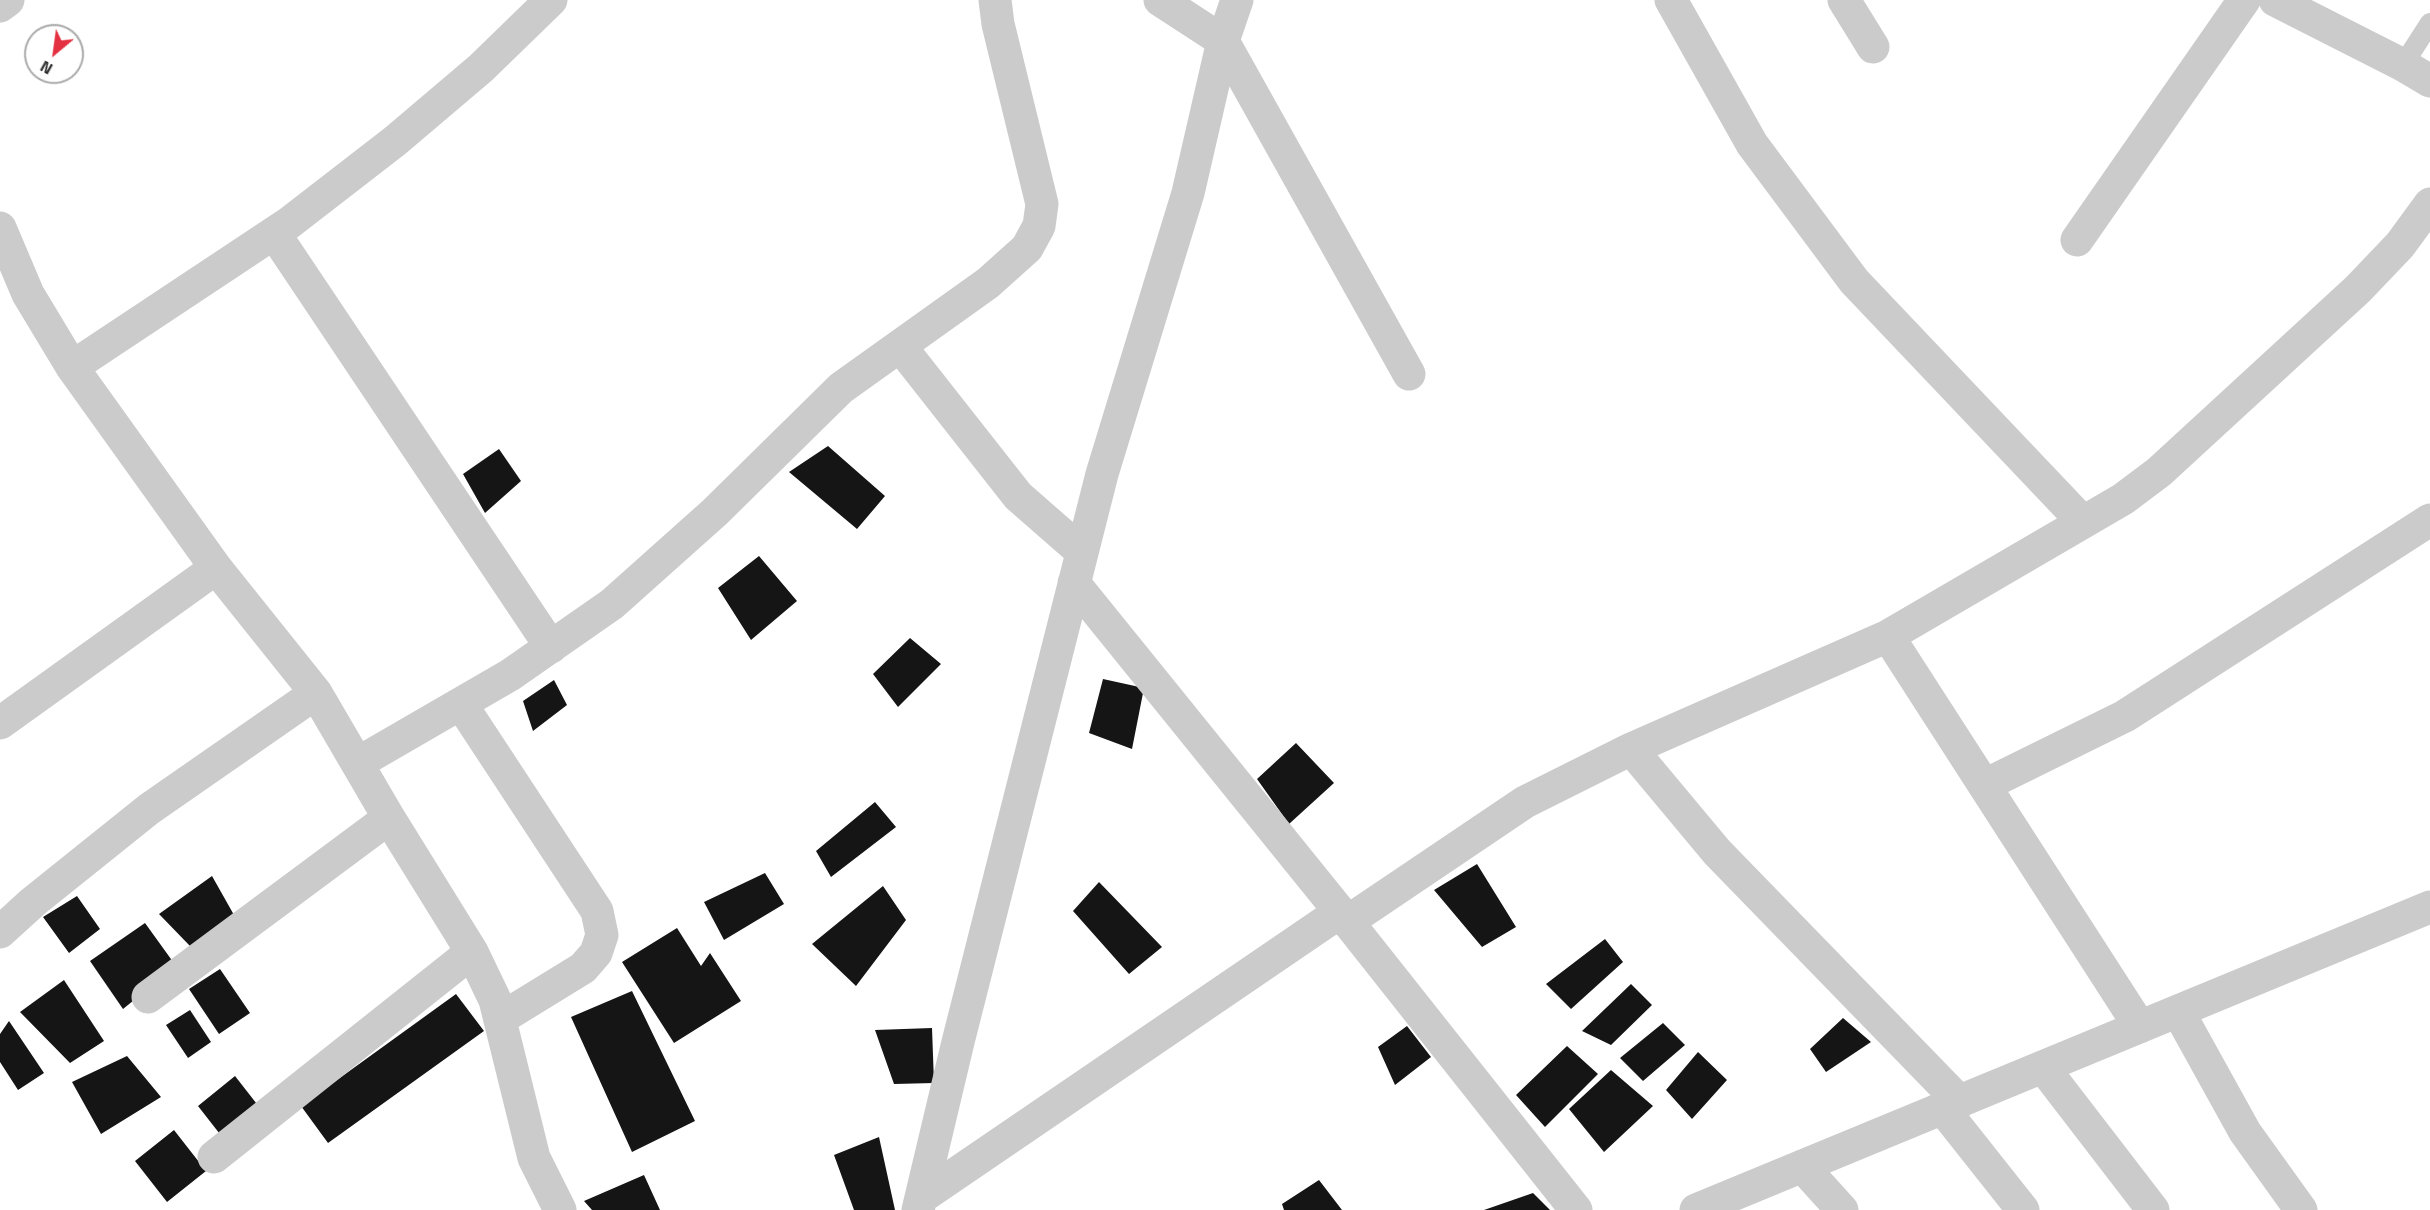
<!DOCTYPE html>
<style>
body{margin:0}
#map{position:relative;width:2430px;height:1210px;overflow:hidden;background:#fff;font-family:"Titillium Web",sans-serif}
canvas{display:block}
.north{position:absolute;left:24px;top:24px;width:60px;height:60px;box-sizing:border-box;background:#fff;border:2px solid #ababab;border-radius:50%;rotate:209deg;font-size:16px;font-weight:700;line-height:24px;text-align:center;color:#2e2e2e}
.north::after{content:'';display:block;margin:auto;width:21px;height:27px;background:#e43142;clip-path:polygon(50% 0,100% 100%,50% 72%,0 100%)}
</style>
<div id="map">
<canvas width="2430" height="1210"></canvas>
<div class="north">N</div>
</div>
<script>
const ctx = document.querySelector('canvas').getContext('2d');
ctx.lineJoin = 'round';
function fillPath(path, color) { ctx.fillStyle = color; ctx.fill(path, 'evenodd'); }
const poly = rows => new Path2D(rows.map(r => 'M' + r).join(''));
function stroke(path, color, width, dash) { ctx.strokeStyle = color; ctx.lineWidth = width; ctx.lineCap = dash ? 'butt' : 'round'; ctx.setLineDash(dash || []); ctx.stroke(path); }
fillPath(poly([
 [828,446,885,496,857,529,789,472],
 [499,449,521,481,485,513,463,474],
 [759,556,797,601,751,640,718,588],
 [910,638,941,664,898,707,873,674],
 [1103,679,1144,688,1132,749,1089,733],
 [554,680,567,705,533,731,523,701],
 [1296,743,1334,783,1289,824,1257,779],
 [875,802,896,827,831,877,816,851],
 [1477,864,1516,927,1482,947,1434,890],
 [765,873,784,904,724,940,704,902],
 [212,876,234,915,190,946,159,914],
 [1099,882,1162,947,1129,974,1073,911],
 [883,886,906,920,856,986,812,944],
 [77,896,100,929,69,953,43,917],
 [145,923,176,966,123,1009,90,961],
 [677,928,701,966,710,953,741,1001,674,1043,622,962],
 [1605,939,1623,962,1571,1009,1546,984],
 [220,969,250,1013,219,1034,189,989],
 [64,980,104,1041,70,1063,20,1012],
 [1631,984,1652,1005,1611,1045,1582,1031],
 [632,991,695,1121,632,1152,571,1017],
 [456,994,484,1031,328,1143,301,1106],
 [190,1010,211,1042,188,1058,166,1025],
 [1843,1018,1871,1042,1826,1072,1810,1049],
 [9,1021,44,1073,18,1090,0,1062,0,1034],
 [1663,1023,1685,1045,1643,1081,1620,1058],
 [1407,1026,1431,1057,1395,1085,1378,1047],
 [932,1028,934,1083,894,1084,875,1030],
 [1567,1046,1598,1074,1545,1127,1516,1095],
 [1698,1052,1727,1080,1692,1119,1666,1090],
 [127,1056,161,1097,101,1134,72,1082],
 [1611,1070,1653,1106,1604,1152,1569,1109],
 [235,1076,260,1108,223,1138,198,1106],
 [174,1130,206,1171,167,1202,135,1161],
 [879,1137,895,1210,854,1210,834,1155],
 [644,1175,660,1210,592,1210,584,1201],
 [1319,1180,1342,1210,1284,1210,1282,1204],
 [1533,1193,1550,1210,1484,1210]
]), '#151515');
stroke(poly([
 [2403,65,2430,23]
]), '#cbcbcb', 20);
stroke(poly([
 [1160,0,1223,41,1409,374],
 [1671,0,1752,144,1854,281,2082,521],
 [1844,0,1873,47],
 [2275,0,2403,65,2430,81],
 [0,6,8,0],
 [0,228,28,294,72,367,216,568,316,693,389,818,472,952,495,1000,534,1158,560,1210],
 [274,233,551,647],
 [2077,240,2244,0],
 [900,346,1018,496,1082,552],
 [72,367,289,223,395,141,481,68,551,0],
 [1074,583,1340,912,1576,1210],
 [1888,636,2140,1027],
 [461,704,597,911,602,935,596,953,583,968,500,1019],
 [0,723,216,568],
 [1631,749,1717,852,1960,1102],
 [358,763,510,675,612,604,715,512,841,388,988,283,1027,248,1039,226,1042,204,998,24,995,0],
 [1985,785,2125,716,2430,520],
 [1347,922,1525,802,1631,749,1888,636,2123,499,2159,472,2358,289,2400,245,2430,204],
 [0,932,33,902,149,809,316,693],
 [148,997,389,818],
 [2178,1011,2245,1132,2301,1210],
 [2043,1067,2153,1210],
 [1943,1109,2023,1210],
 [214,1157,472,952],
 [1802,1166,1842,1210],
 [922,1197,1340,912],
 [918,1210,958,1042,1102,474,1188,193,1223,41,1237,0],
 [1696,1210,2430,907]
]), '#cbcbcb', 33);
</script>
